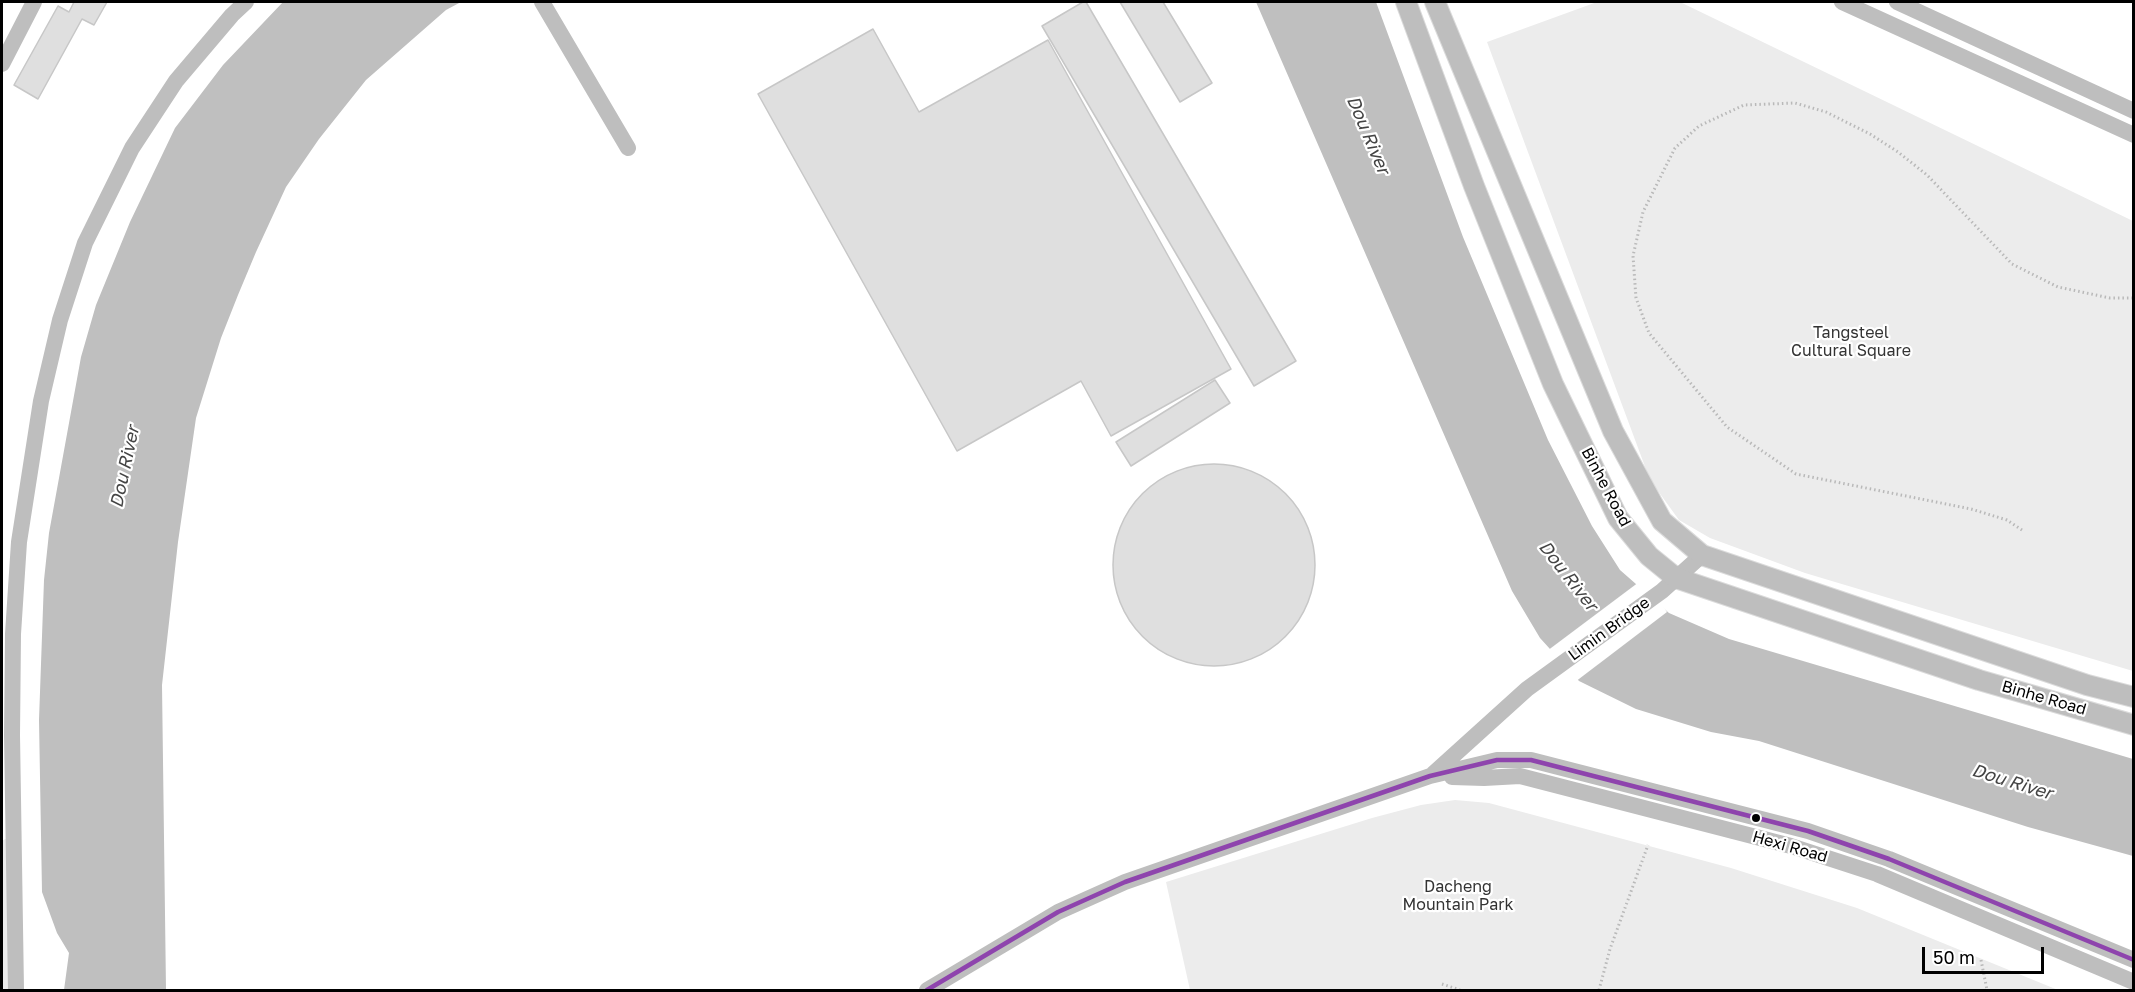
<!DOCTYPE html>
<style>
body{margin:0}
#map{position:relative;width:2135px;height:992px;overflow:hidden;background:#fff;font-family:"Golos Text",sans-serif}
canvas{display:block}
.frame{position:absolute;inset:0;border:3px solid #000;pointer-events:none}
.scale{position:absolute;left:1922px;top:947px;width:122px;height:27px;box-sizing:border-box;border:3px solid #000;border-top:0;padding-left:8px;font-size:18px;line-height:21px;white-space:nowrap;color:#000;-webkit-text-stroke:4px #fff;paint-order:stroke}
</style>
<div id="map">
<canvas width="2135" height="992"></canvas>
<div class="frame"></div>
<div class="scale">50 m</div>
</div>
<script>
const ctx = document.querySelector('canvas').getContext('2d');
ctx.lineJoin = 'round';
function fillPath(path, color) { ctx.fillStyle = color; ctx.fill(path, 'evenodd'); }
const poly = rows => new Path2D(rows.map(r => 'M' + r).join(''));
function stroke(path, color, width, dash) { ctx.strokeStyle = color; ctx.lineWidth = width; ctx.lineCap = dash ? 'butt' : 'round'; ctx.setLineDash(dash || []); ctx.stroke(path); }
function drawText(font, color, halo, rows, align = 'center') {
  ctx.font = font + ' "Golos Text",sans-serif'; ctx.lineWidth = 4.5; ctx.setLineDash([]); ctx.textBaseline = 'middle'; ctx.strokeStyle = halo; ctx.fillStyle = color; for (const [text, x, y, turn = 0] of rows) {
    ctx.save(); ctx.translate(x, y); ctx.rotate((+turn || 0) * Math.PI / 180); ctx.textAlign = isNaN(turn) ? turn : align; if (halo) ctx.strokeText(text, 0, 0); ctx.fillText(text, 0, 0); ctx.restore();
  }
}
fillPath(poly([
 [1597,2,1680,2,2133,221,2133,671,1805,573,1710,538,1679,520,1650,480,1487,42],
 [1455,800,1489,803,1731,868,1857,908,2058,990,1190,990,1166,882,1372,818,1421,805],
 [7,838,9,990,2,990,2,841]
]), '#ececec');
fillPath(poly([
 [283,2,461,2,446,10,366,80,319,139,286,187,256,252,238,295,221,338,196,418,178,542,162,685,166,990,64,990,69,953,57,933,42,892,39,720,44,580,49,533,81,357,96,305,130,222,175,128,223,65],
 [1256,2,1376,2,1463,237,1548,440,1592,526,1620,570,1669,613,1729,639,2133,759,2133,856,2028,827,1759,741,1711,732,1636,709,1579,681,1540,638,1512,591]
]), '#bfbfbf');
fillPath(poly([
 [1639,582,1658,599,1667,612,1575,682,1547,651]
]), '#fff');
const building = poly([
 [74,2,107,2,94,25,82,19,38,99,14,85,58,6,69,12,74,2],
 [1083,2,1086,2,1296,361,1254,386,1042,26,1083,2],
 [1120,2,1163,2,1212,83,1180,102,1120,2],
 [873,29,919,112,1048,40,1231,369,1111,436,1081,381,957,451,758,94,873,29],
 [1215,380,1230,403,1131,466,1116,442,1215,380],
 '1113 565a101 101 0 1 1 202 0a101 101 0 1 1-202 0Z'
]);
fillPath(building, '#dfdfdf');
stroke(building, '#c7c7c7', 1.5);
const major = poly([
 [1406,2,1474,186,1553,384,1618,518,1649,556,1676,578,1979,680,2134,725],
 [1435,2,1613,431,1662,521,1702,555,2087,685,2134,697]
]);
stroke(major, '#dbdbdb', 22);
stroke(poly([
 [2022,530,2007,520,1971,509,1796,474,1727,427,1649,333,1636,298,1633,256,1643,212,1675,148,1699,126,1744,105,1795,103,1826,112,1870,134,1898,152,1927,175,2012,264,2058,287,2110,298,2134,298],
 [1981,960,1987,990],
 [1442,984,1460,990],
 [1599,990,1610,949,1648,845]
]), '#b9b9b9', 3, [1.5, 3]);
stroke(poly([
 [542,2,628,148],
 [1842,2,2134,135],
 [1897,2,2134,111],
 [2,64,34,2],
 [1433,774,1527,689,1662,591,1702,555],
 [1452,777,1484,778,1520,776,1791,846,1877,874,2134,982],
 [16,990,12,735,13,634,19,542,41,401,60,320,85,243,132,148,176,81,232,15,246,2],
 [927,990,1058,912,1125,882,1430,776,1497,760,1531,760,1808,831,1889,859,2134,960]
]), '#bebebe', 16);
stroke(major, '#bebebe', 20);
stroke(poly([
 [927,990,1058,912,1125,882,1430,776,1497,760,1531,760,1808,831,1889,859,2134,960]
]), '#8e44ad', 4.5);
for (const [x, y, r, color] of [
 [1756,818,5,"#000"]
]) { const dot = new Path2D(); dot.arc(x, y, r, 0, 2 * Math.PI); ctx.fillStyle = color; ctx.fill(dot); stroke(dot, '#fff', 2); }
drawText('16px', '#333', '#fff', [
 ["Tangsteel",1851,333],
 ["Cultural Square",1851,351],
 ["Dacheng",1458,887],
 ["Mountain Park",1458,905]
]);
drawText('16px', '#000', '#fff', [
 ["Binhe Road",1606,487,62],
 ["Limin Bridge",1609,629,-36],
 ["Binhe Road",2044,698,16],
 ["Hexi Road",1790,847,16]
]);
drawText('italic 18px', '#444', '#fff', [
 ["Dou River",1368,135,67],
 ["Dou River",125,467,-78],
 ["Dou River",1568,576,52],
 ["Dou River",2012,782,17]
]);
</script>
